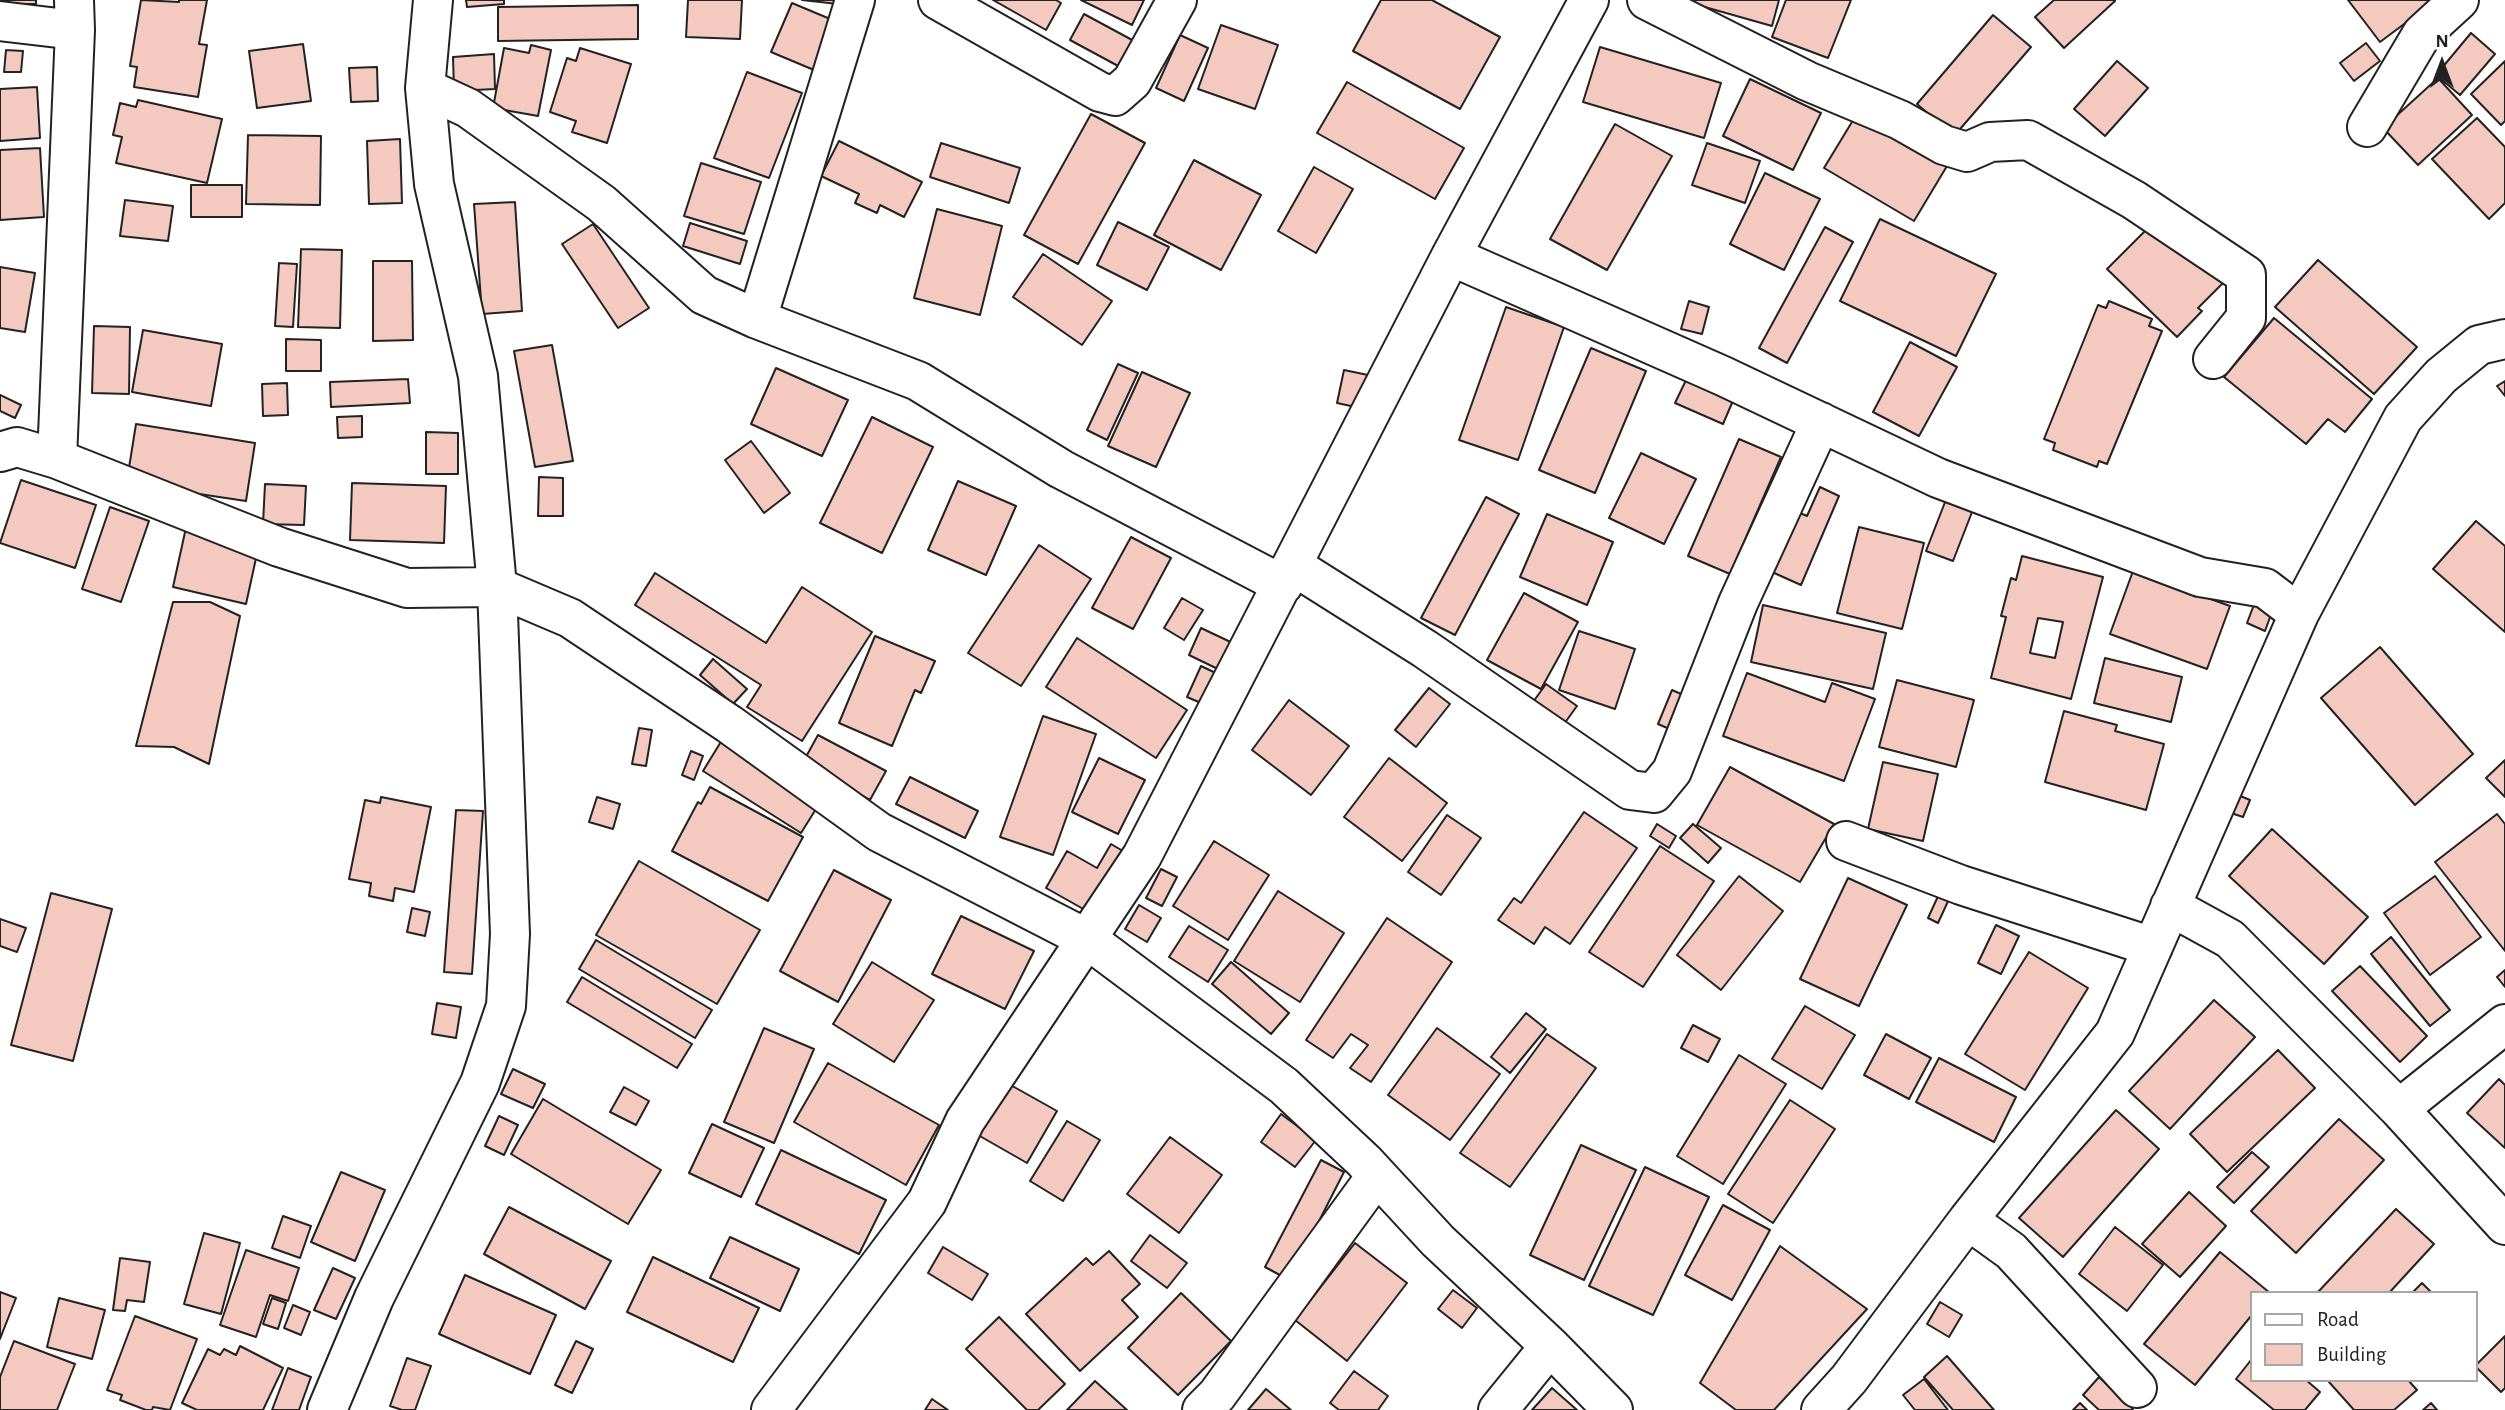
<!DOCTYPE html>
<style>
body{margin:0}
#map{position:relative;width:2505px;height:1410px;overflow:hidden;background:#fff;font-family:"Alegreya Sans",sans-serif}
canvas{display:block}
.legend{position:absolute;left:2250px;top:1291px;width:228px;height:91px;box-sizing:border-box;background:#fff;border:2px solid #a7a7a7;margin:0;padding:9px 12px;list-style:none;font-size:21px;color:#222}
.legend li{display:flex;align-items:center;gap:14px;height:35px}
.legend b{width:35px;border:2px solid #a7a7a7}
.north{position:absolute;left:2407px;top:28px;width:70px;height:70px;-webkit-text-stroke:5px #fff;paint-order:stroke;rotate:0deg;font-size:19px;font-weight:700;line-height:28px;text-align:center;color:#222}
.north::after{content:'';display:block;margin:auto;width:24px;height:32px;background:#222;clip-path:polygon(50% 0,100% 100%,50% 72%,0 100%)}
</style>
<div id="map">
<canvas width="2505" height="1410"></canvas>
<ul class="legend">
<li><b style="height:9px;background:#fff"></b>Road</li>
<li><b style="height:19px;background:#f3c9c0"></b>Building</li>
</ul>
<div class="north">N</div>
</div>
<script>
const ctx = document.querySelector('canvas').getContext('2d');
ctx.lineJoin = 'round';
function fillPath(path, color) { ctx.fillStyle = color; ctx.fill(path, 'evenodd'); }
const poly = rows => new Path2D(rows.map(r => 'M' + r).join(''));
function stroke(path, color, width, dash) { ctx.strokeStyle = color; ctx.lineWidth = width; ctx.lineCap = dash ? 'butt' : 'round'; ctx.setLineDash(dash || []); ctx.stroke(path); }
const building = poly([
 [0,0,36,0,36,4,0,4,0,0],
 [141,0,179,2,179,0,207,0,199,44,207,45,198,97,134,87,137,67,130,66,141,0],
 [466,0,504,0,504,4,467,7,466,0],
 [688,0,742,0,740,39,686,37,688,0],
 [802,0,838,0,838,4,802,0],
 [993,0,1056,0,1061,3,1046,30,993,0],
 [1081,0,1144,0,1132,25,1081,0],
 [1381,0,1432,0,1500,37,1460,109,1353,51,1381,0],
 [1680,0,1779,0,1772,26,1680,0],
 [1786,0,1851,0,1828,58,1772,37,1786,0],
 [2054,0,2115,0,2115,1,2064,48,2035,17,2054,0],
 [2348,0,2428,0,2431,4,2380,42,2348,0],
 [792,3,835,21,814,70,771,52,792,3],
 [638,5,638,39,498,41,498,7,638,5],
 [1084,14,1134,41,1120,67,1070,40,1084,14],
 [1993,15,2031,47,1954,136,1917,104,1993,15],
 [1221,25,1278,45,1255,109,1198,89,1221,25],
 [2471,33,2495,54,2460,95,2436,75,2471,33],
 [1180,35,1208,48,1184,101,1156,88,1180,35],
 [2366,43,2380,61,2354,81,2340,63,2366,43],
 [303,44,311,101,257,108,249,51,303,44],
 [531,45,551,50,538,116,493,108,504,48,529,53,531,45],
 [1600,47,1721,83,1704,138,1583,102,1600,47],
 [580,48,631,64,607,143,572,132,576,121,550,112,567,58,576,61,580,48],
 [6,50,23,51,21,72,4,72,6,50],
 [494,54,495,89,454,91,453,57,494,54],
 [2117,61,2148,88,2105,136,2074,109,2117,61],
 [2505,61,2505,121,2501,125,2471,94,2505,61],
 [377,67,378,101,351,102,349,68,377,67],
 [747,72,802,93,769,178,714,158,747,72],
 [2438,78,2472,115,2418,165,2383,128,2438,78],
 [1750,79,1821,113,1793,170,1723,136,1750,79],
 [1347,82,1464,148,1435,199,1317,133,1347,82],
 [37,87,40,138,0,141,0,89,37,87],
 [138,100,222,119,207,183,116,163,122,137,113,135,120,103,136,107,138,100],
 [1858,112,1947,166,1914,221,1824,168,1858,112],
 [1091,114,1145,143,1078,264,1024,235,1091,114],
 [2477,118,2505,147,2505,203,2489,219,2432,159,2477,118],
 [1615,124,1672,156,1607,270,1550,239,1615,124],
 [248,135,321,136,320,205,246,204,248,135],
 [400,139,402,203,369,204,367,141,400,139],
 [839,141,922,182,904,217,880,205,877,213,855,203,859,194,821,176,839,141],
 [941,143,1020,168,1009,203,930,177,941,143],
 [1707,143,1760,161,1745,203,1692,185,1707,143],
 [40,148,44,217,0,220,0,150,40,148],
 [1194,160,1261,195,1221,270,1154,235,1194,160],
 [701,163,761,182,744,234,684,216,701,163],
 [1314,167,1353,189,1316,253,1278,231,1314,167],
 [1765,173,1820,199,1784,270,1730,244,1765,173],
 [191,185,242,185,242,217,191,217,191,185],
 [125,200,173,206,168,241,120,236,125,200],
 [515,202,522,311,482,314,474,204,515,202],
 [937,209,1002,226,980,315,914,298,937,209],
 [1880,219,1996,274,1956,356,1840,301,1880,219],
 [2157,219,2223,283,2198,308,2202,311,2177,337,2107,269,2157,219],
 [1118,222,1169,247,1147,290,1097,265,1118,222],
 [690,223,747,241,740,264,683,246,690,223],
 [593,224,649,308,618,328,562,244,593,224],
 [1825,227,1853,242,1787,363,1759,348,1825,227],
 [301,249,342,250,340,328,298,327,301,249],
 [1043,254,1112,301,1082,345,1013,297,1043,254],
 [2318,260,2417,347,2374,394,2275,307,2318,260],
 [373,261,412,261,413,340,373,341,373,261],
 [279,263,297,264,293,327,275,326,279,263],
 [0,267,35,273,25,332,0,328,0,267],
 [1689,301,1709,307,1702,334,1681,329,1689,301],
 [2109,301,2152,319,2149,326,2162,331,2107,464,2099,461,2097,467,2053,450,2055,443,2044,439,2098,305,2106,308,2109,301],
 [1506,307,1564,327,1518,460,1459,440,1506,307],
 [2274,318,2372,399,2345,432,2328,419,2306,444,2224,377,2274,318],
 [94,326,130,327,129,394,92,393,94,326],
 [143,330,222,344,211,406,132,392,143,330],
 [286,339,321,340,321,371,286,371,286,339],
 [1910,342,1957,367,1919,436,1873,412,1910,342],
 [552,345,573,461,535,467,514,351,552,345],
 [1591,348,1646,371,1595,493,1539,470,1591,348],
 [1118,364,1138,373,1107,440,1087,430,1118,364],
 [776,368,848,400,822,456,751,424,776,368],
 [1344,370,1368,375,1360,408,1337,403,1344,370],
 [1142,372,1190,393,1156,467,1108,446,1142,372],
 [1688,376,1735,396,1723,424,1675,403,1688,376],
 [408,379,410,403,331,407,330,382,408,379],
 [2505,381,2505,396,2497,386,2505,381],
 [287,383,288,415,263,416,262,384,287,383],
 [0,395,21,405,15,418,0,411,0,395],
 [362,416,362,437,338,438,337,417,362,416],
 [872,417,933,447,882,553,820,523,872,417],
 [136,424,255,443,246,501,159,488,128,474,136,424],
 [426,432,458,433,458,474,426,474,426,432],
 [1739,439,1781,457,1730,574,1688,556,1739,439],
 [751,441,790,493,764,513,725,460,751,441],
 [1641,453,1696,479,1664,544,1609,518,1641,453],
 [539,477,563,478,563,516,538,516,539,477],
 [21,480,96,505,75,568,0,543,21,480],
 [958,481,1016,506,986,575,928,550,958,481],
 [352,483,446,486,444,543,350,540,352,483],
 [265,484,306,486,304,525,263,524,265,484],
 [1820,487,1839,496,1801,585,1763,568,1788,508,1807,516,1820,487],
 [1486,497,1519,514,1455,635,1421,618,1486,497],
 [1947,497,1974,507,1953,561,1926,551,1947,497],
 [110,507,149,521,121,602,82,589,110,507],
 [1547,514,1613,542,1587,605,1520,577,1547,514],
 [2476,521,2505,546,2505,632,2433,569,2476,521],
 [187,523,260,540,246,604,173,587,187,523],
 [1859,527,1924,543,1902,629,1837,613,1859,527],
 [1131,537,1171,558,1133,629,1092,608,1131,537],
 [1039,545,1091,579,1021,686,968,653,1039,545],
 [2022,556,2103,577,2071,699,1991,678,2006,617,2001,616,2011,578,2016,580,2022,556],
 [2038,618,2063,622,2055,658,2030,653,2038,618],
 [2133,571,2230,606,2207,669,2110,634,2133,571],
 [655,573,766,643,802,587,872,632,802,741,747,707,761,685,635,605,655,573],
 [1524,593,1578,622,1541,689,1487,660,1524,593],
 [1182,598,1203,610,1184,640,1164,628,1182,598],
 [173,602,210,602,240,616,209,764,174,747,136,746,173,602],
 [2255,602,2273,609,2265,631,2247,623,2255,602],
 [1763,605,1886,633,1873,689,1751,662,1763,605],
 [1201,628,1239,646,1226,673,1189,655,1201,628],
 [1579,631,1635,649,1615,709,1559,690,1579,631],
 [875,636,935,661,921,693,915,690,892,746,839,723,875,636],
 [1077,638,1187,710,1156,758,1046,687,1077,638],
 [2380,647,2473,754,2415,805,2321,698,2380,647],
 [2105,658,2182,677,2171,722,2094,703,2105,658],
 [713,659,747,689,733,704,700,675,713,659],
 [1201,666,1222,676,1208,706,1187,697,1201,666],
 [1747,673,1825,702,1832,683,1875,699,1844,781,1723,736,1747,673],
 [1897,680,1974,700,1956,767,1879,747,1897,680],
 [1546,684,1577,706,1564,724,1533,702,1546,684],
 [1429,688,1450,704,1416,747,1395,730,1429,688],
 [1672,690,1688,697,1674,731,1658,724,1672,690],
 [1289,700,1349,746,1311,795,1252,750,1289,700],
 [2064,711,2117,725,2115,731,2164,744,2146,810,2045,782,2064,711],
 [1043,716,1096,734,1053,855,1000,837,1043,716],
 [639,728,652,730,646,766,632,764,639,728],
 [818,735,886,771,870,800,802,764,818,735],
 [722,740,821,801,801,833,703,771,722,740],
 [691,751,703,756,694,780,682,775,691,751],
 [1099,758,1145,780,1118,834,1072,812,1099,758],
 [1389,758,1447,803,1402,861,1344,817,1389,758],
 [2505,760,2505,797,2486,778,2505,760],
 [1883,762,1938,774,1923,841,1868,829,1883,762],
 [1730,767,1834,824,1800,882,1697,825,1730,767],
 [910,777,978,811,965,838,896,804,910,777],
 [710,787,803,837,768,901,672,851,698,802,701,804,710,787],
 [2238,795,2250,800,2243,817,2231,813,2238,795],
 [381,797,431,807,414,892,395,888,393,901,369,896,371,883,349,879,365,800,380,803,381,797],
 [597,797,620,804,613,829,589,822,597,797],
 [456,810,483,811,472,974,444,972,456,810],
 [1584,812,1637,848,1570,944,1545,927,1534,944,1498,920,1514,898,1521,903,1584,812],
 [2497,814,2505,824,2505,951,2435,862,2497,814],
 [1447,815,1481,838,1441,895,1408,872,1447,815],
 [1657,824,1676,836,1669,848,1650,836,1657,824],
 [1693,824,1721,848,1708,863,1680,838,1693,824],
 [2272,829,2368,917,2324,964,2229,876,2272,829],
 [1214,841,1269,875,1228,940,1173,906,1214,841],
 [1111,844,1128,854,1094,915,1046,888,1067,851,1097,868,1111,844],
 [1660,846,1714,881,1643,987,1589,952,1660,846],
 [639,861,760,930,717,1004,596,935,639,861],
 [1161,869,1177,877,1162,906,1146,898,1161,869],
 [834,870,891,900,838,1002,780,971,834,870],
 [1739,876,1783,911,1721,990,1677,955,1739,876],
 [2435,876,2481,937,2430,975,2384,913,2435,876],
 [1848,878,1907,905,1859,1006,1800,979,1848,878],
 [1278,891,1344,933,1300,1002,1234,961,1278,891],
 [1940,892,1950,897,1938,923,1928,918,1940,892],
 [51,893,112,909,73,1061,11,1045,51,893],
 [1139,905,1161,918,1147,942,1125,929,1139,905],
 [412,908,430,912,425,936,407,932,412,908],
 [961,916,1034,951,1005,1009,932,974,961,916],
 [1387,918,1452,962,1371,1082,1350,1068,1368,1045,1351,1034,1333,1058,1306,1040,1387,918],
 [0,919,26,928,17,952,0,946,0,919],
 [1996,925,2019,936,2001,974,1978,963,1996,925],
 [1189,926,1228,950,1208,982,1169,957,1189,926],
 [2391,937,2450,1010,2430,1026,2371,954,2391,937],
 [596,940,712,1010,695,1038,579,969,596,940],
 [2029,952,2088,988,2025,1090,1965,1054,2029,952],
 [872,962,934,1000,894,1062,833,1024,872,962],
 [1231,962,1289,1013,1271,1034,1212,984,1231,962],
 [2360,966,2427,1036,2400,1062,2332,991,2360,966],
 [2505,970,2505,987,2497,977,2505,970],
 [582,977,692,1044,677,1068,567,1002,582,977],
 [2214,1000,2255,1037,2170,1129,2129,1091,2214,1000],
 [437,1003,461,1007,456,1038,432,1034,437,1003],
 [1805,1006,1855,1035,1822,1089,1772,1059,1805,1006],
 [1526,1013,1546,1029,1510,1073,1491,1057,1526,1013],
 [1693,1025,1720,1039,1708,1062,1681,1048,1693,1025],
 [764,1028,814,1049,774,1143,724,1122,764,1028],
 [1437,1028,1500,1074,1450,1140,1388,1095,1437,1028],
 [1547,1034,1596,1068,1510,1187,1460,1153,1547,1034],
 [1886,1034,1931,1058,1909,1099,1864,1075,1886,1034],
 [2278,1050,2315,1088,2227,1172,2190,1134,2278,1050],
 [1739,1055,1786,1084,1723,1184,1677,1156,1739,1055],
 [1939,1058,2016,1097,1994,1142,1916,1102,1939,1058],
 [828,1063,939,1125,906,1185,794,1122,828,1063],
 [513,1069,545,1084,533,1108,501,1094,513,1069],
 [2499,1079,2505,1085,2505,1148,2467,1113,2499,1079],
 [1007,1083,1057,1111,1027,1163,978,1135,1007,1083],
 [624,1087,649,1101,636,1125,610,1112,624,1087],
 [543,1099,661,1170,628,1224,511,1154,543,1099],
 [1790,1100,1835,1129,1773,1223,1728,1194,1790,1100],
 [2116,1110,2159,1149,2063,1257,2019,1218,2116,1110],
 [1281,1114,1316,1140,1295,1167,1261,1142,1281,1114],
 [499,1116,518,1125,504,1155,485,1146,499,1116],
 [2339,1119,2384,1160,2296,1253,2251,1211,2339,1119],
 [1067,1121,1100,1140,1063,1201,1030,1181,1067,1121],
 [712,1124,764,1148,741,1197,689,1173,712,1124],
 [1170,1137,1222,1175,1179,1233,1127,1194,1170,1137],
 [1581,1145,1636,1170,1584,1280,1530,1255,1581,1145],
 [781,1150,886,1200,859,1254,756,1204,781,1150],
 [2252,1152,2269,1167,2234,1203,2217,1187,2252,1152],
 [1321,1160,1344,1172,1289,1280,1265,1267,1321,1160],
 [1645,1167,1709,1197,1653,1315,1589,1286,1645,1167],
 [341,1172,385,1190,355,1261,311,1242,341,1172],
 [2189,1192,2226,1226,2180,1277,2142,1244,2189,1192],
 [1723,1205,1770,1230,1732,1300,1685,1275,1723,1205],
 [509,1207,611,1261,585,1309,484,1254,509,1207],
 [2396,1209,2434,1244,2389,1293,2318,1292,2396,1209],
 [283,1216,311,1226,300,1258,272,1248,283,1216],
 [2115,1227,2163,1265,2127,1311,2079,1274,2115,1227],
 [204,1233,240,1243,221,1314,184,1304,204,1233],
 [1150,1235,1187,1263,1167,1288,1131,1261,1150,1235],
 [730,1237,799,1269,780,1311,710,1278,730,1237],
 [1355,1243,1407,1283,1347,1361,1295,1320,1355,1243],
 [1780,1246,1867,1309,1774,1410,1736,1410,1700,1383,1780,1246],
 [943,1247,988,1274,972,1300,928,1273,943,1247],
 [246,1250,299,1268,288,1301,270,1295,256,1337,220,1325,246,1250],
 [1109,1251,1140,1284,1122,1300,1138,1317,1080,1371,1026,1314,1086,1258,1093,1265,1109,1251],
 [2220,1252,2270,1293,2251,1293,2251,1316,2195,1385,2144,1344,2220,1252],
 [653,1257,759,1308,733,1362,627,1312,653,1257],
 [120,1258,150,1262,144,1302,127,1300,125,1311,113,1310,120,1258],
 [333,1268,355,1278,336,1319,314,1310,333,1268],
 [465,1275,556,1315,530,1374,439,1334,465,1275],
 [2422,1283,2432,1293,2412,1293,2422,1283],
 [1453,1290,1477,1308,1462,1328,1438,1309,1453,1290],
 [0,1292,16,1298,0,1339,0,1292],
 [1181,1293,1231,1341,1178,1395,1128,1348,1181,1293],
 [59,1298,105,1310,92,1359,47,1347,59,1298],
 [272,1298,286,1303,278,1329,263,1324,272,1298],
 [1940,1302,1962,1315,1949,1337,1927,1324,1940,1302],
 [293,1305,310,1312,301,1335,284,1328,293,1305],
 [135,1316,197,1339,170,1410,153,1407,152,1410,146,1410,120,1400,122,1395,107,1390,135,1316],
 [999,1317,1065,1384,1038,1410,1027,1410,966,1349,999,1317],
 [2505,1336,2505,1388,2501,1392,2475,1366,2505,1336],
 [14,1341,75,1364,57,1410,0,1410,0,1377,14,1341],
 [576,1341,593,1349,572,1393,555,1385,576,1341],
 [240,1346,283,1368,263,1410,197,1410,182,1403,208,1349,220,1355,224,1349,236,1355,240,1346],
 [1947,1356,1994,1410,1953,1410,1924,1377,1947,1356],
 [407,1358,431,1366,415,1410,402,1410,390,1406,407,1358],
 [2251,1360,2251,1380,2306,1380,2320,1392,2305,1410,2274,1410,2236,1379,2251,1360],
 [288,1368,311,1377,299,1410,272,1410,288,1368],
 [1354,1371,1388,1396,1378,1410,1339,1410,1330,1403,1354,1371],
 [2099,1377,2133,1409,2132,1410,2099,1410,2083,1395,2099,1377],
 [1924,1379,1948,1410,1915,1410,1903,1395,1924,1379],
 [2331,1380,2408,1380,2417,1390,2394,1410,2354,1410,2329,1382,2331,1380],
 [1095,1381,1127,1410,1067,1410,1095,1381],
 [1552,1388,1577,1410,1532,1410,1552,1388],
 [1266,1389,1291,1410,1248,1410,1266,1389],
 [932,1399,948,1410,925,1410,932,1399],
 [2080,1403,2087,1410,2073,1410,2080,1403],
 [2431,1403,2437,1410,2423,1410,2431,1403]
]);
fillPath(building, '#f3c9c0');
stroke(building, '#222', 2);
const minor = poly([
 [938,0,1100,92,1115,96,1132,81,1177,0],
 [1647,0,1807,81,1900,120,1944,145,1967,152,1990,142,2028,140,2134,200,2246,275,2246,318,2213,359],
 [0,21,75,30],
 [425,88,468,108,601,203,704,295,757,319,918,381,1061,469,1283,585],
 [2367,127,2422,34,2459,0],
 [1451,256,1723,376,1938,478,2200,577,2265,588,2299,614],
 [757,319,855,0],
 [0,452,17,447,57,459,279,547,407,588,497,587,570,618,729,724,879,832,1087,939,1284,1086,1364,1161,1438,1241,1550,1346,1613,1410],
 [57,459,75,30,74,0],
 [1292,565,1425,649,1630,790,1654,793,1672,771,1738,603,1821,422],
 [1846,841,1961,885,2153,947],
 [2170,906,2230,939,2399,1109,2505,1225],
 [2399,1109,2505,1024],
 [1968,1220,2011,1251,2137,1388],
 [327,1410,374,1298,480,1083,506,1006,510,934,497,587,478,376,434,184,425,88,433,0],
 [771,1410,927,1202,965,1121,1142,856,1451,256,1589,0],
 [1202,1410,1217,1395,1377,1175],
 [1498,1410,1550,1346],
 [1821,1410,1849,1379,1968,1220,2115,1033,2299,614,2403,418,2441,376,2479,345,2505,339]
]);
stroke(minor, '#222', 42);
stroke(minor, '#fff', 38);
</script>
